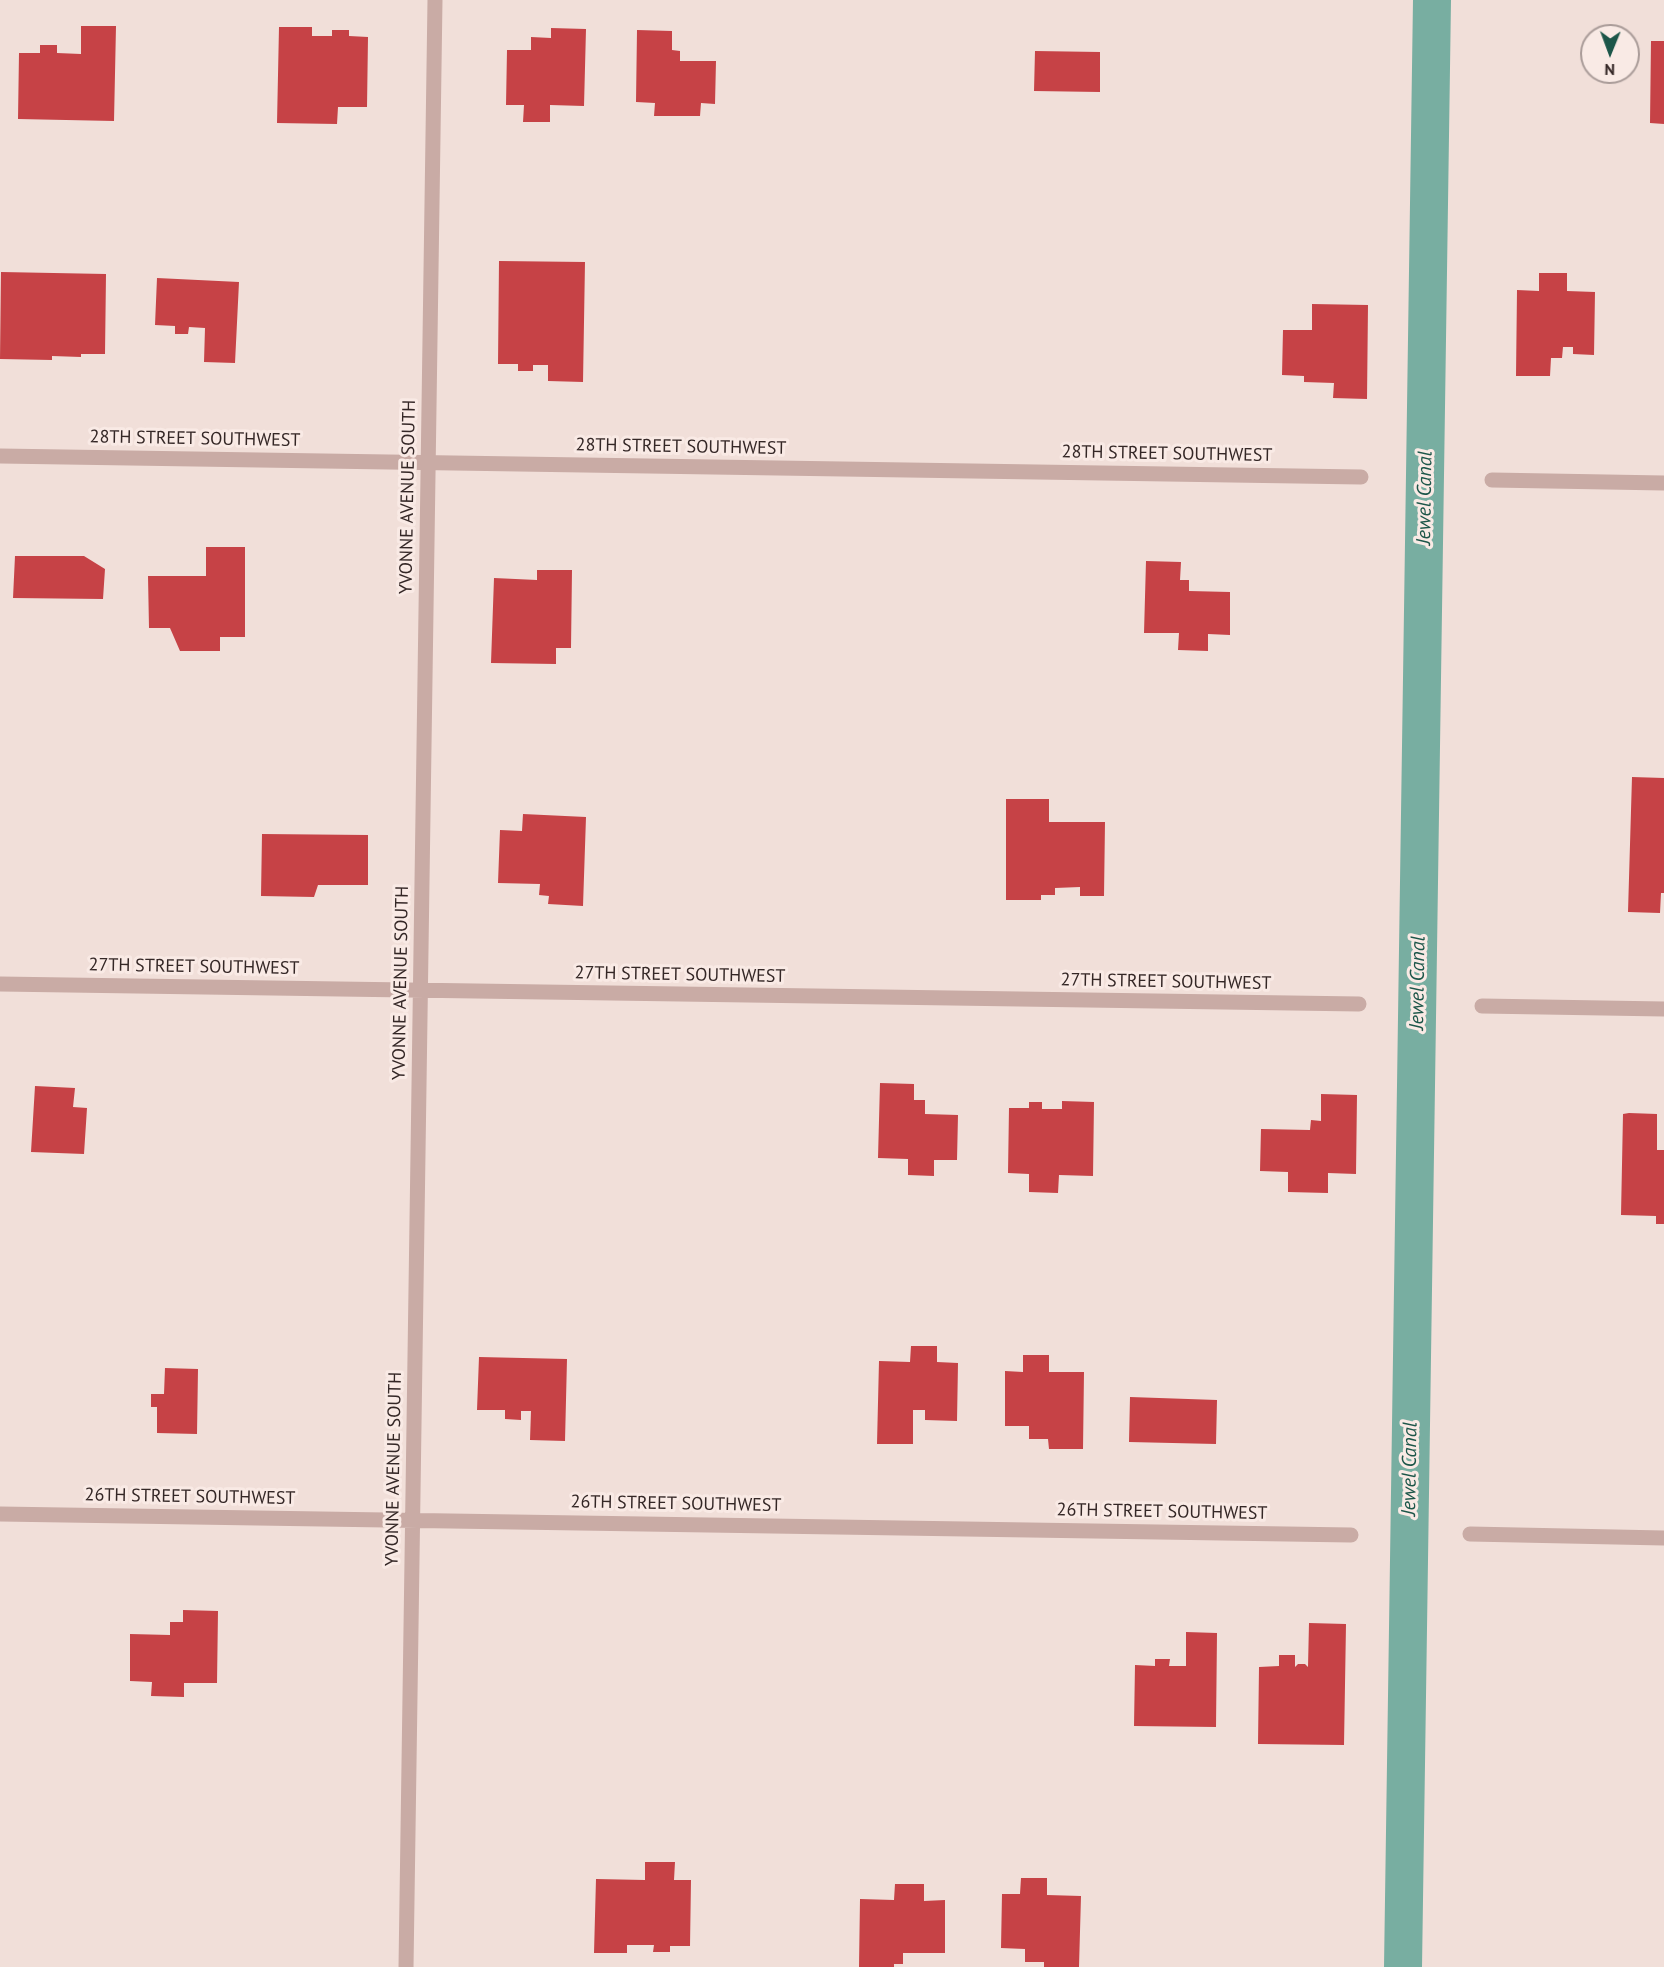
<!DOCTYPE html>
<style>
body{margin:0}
#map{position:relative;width:1664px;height:1967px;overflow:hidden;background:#f1dfd9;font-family:"PT Sans",sans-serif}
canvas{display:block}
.north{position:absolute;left:1580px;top:24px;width:60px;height:60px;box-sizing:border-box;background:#f9eae5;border:2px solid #aa9c99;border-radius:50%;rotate:181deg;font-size:16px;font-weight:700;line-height:24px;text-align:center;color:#342726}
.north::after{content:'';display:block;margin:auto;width:21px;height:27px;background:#1c5649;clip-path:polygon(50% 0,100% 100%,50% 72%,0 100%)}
</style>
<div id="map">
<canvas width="1664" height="1967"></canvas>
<div class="north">N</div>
</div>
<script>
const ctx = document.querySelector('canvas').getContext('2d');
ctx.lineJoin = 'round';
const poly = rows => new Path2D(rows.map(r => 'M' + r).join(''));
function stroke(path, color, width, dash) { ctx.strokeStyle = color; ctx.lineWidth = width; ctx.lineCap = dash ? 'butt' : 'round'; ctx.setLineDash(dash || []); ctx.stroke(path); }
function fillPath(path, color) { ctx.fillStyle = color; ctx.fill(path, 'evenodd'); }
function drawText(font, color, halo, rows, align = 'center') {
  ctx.font = font + ' "PT Sans",sans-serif'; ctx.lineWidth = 6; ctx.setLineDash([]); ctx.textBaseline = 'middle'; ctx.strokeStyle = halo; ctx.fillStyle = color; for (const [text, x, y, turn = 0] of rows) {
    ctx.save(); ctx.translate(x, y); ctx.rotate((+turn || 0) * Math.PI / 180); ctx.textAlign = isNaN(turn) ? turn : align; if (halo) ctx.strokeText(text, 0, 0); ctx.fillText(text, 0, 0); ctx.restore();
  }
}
stroke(poly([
 [1403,1967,1432,0]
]), '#78aea1', 38);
fillPath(poly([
 [81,26,116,26,114,121,18,119,19,53,40,53,40,45,57,45,57,53,81,54],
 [279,27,312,27,312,36,332,36,332,30,349,30,349,36,368,37,367,107,338,107,337,124,277,123],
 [551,28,586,29,584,106,550,105,550,122,523,122,524,105,506,105,507,50,531,50,531,37,551,38],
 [637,30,672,31,672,50,680,51,680,61,716,61,715,104,701,103,700,116,654,116,655,103,636,102],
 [1651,41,1664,41,1664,124,1650,123],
 [1035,51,1100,52,1100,92,1034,91],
 [499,261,585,262,583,382,548,381,548,365,533,365,533,371,518,371,518,364,498,364],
 [1,272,106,274,105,354,81,354,81,357,52,356,52,360,0,359],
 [1539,273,1567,273,1567,291,1595,292,1594,355,1573,354,1573,347,1563,347,1562,358,1551,358,1550,376,1516,376,1517,290,1539,291],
 [157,278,239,282,235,363,204,362,205,328,189,327,188,334,175,334,175,326,155,325],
 [1312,304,1368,305,1367,399,1333,398,1334,383,1304,382,1304,376,1282,375,1283,330,1312,330],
 [206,547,245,547,245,637,220,637,220,651,180,651,170,628,149,628,148,576,206,576],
 [15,556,84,556,105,569,103,599,13,598],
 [1146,561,1181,562,1180,580,1189,580,1189,591,1230,592,1230,635,1208,634,1208,651,1178,650,1179,633,1144,633],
 [537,570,572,570,571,648,556,648,556,664,491,663,494,578,537,580],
 [1632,777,1664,778,1664,893,1661,893,1660,913,1628,912],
 [1006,799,1049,799,1049,822,1105,822,1104,896,1080,896,1080,887,1055,888,1055,895,1041,895,1041,900,1006,900],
 [523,814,586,817,583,906,548,904,549,896,539,895,540,884,498,883,500,830,522,831],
 [262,834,368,835,368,885,318,885,314,897,261,896],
 [880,1083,914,1084,914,1100,925,1100,925,1114,958,1115,957,1160,934,1160,934,1176,908,1175,908,1159,878,1158],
 [35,1086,75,1088,73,1107,87,1108,84,1154,31,1152],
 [1321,1094,1357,1095,1356,1174,1328,1173,1328,1193,1288,1192,1288,1172,1260,1171,1261,1129,1310,1130,1311,1120,1321,1121],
 [1062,1101,1094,1102,1093,1176,1059,1175,1058,1193,1029,1192,1029,1174,1008,1173,1009,1108,1029,1108,1029,1102,1042,1102,1042,1109,1062,1109],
 [1629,1113,1657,1114,1657,1150,1664,1150,1664,1224,1656,1224,1656,1216,1621,1215,1623,1114],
 [911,1346,937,1346,937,1362,958,1363,957,1421,925,1420,925,1410,913,1410,913,1444,877,1444,879,1361,910,1362],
 [1023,1355,1049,1355,1049,1372,1084,1372,1083,1449,1049,1449,1048,1439,1029,1439,1029,1426,1005,1426,1005,1371,1023,1372],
 [479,1357,567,1359,565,1441,530,1440,531,1411,521,1411,521,1420,505,1419,505,1410,477,1410],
 [165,1368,198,1369,197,1434,157,1433,157,1407,151,1407,151,1394,164,1394],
 [1130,1397,1217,1400,1216,1444,1129,1442],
 [183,1610,218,1611,217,1683,184,1683,184,1697,151,1696,152,1682,130,1681,130,1634,170,1635,170,1622,183,1622],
 [1309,1623,1346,1624,1344,1745,1258,1744,1259,1667,1279,1666,1279,1655,1295,1655,1295,1667,1298,1664,1305,1664,1308,1667],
 [1186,1632,1217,1633,1216,1727,1134,1726,1135,1665,1155,1666,1155,1659,1170,1659,1169,1666,1186,1666],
 [645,1862,675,1862,674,1880,691,1880,690,1946,670,1946,670,1952,653,1952,654,1945,627,1945,627,1953,594,1953,596,1879,645,1880],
 [1021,1878,1047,1878,1047,1895,1081,1896,1079,1967,1044,1967,1044,1962,1025,1962,1025,1949,1001,1948,1002,1894,1020,1894],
 [895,1884,924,1884,924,1901,945,1900,945,1953,903,1953,903,1964,894,1964,894,1967,859,1967,860,1899,894,1900]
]), '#c64246');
stroke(poly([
 [0,456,1361,477],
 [1492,480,1664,483],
 [0,984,1359,1004],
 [1482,1006,1664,1009],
 [0,1514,1351,1535],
 [1470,1534,1664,1538],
 [406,1967,435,0]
]), '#c9aba5', 15);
drawText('18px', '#342726', '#f9eae5', [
 ["28TH STREET SOUTHWEST",195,439,1],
 ["28TH STREET SOUTHWEST",681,447,1],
 ["28TH STREET SOUTHWEST",1167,454,1],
 ["YVONNE AVENUE SOUTH",408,497,-89],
 ["27TH STREET SOUTHWEST",194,967,1],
 ["27TH STREET SOUTHWEST",680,975,1],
 ["27TH STREET SOUTHWEST",1166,982,1],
 ["YVONNE AVENUE SOUTH",401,983,-89],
 ["YVONNE AVENUE SOUTH",394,1469,-89],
 ["26TH STREET SOUTHWEST",190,1497,1],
 ["26TH STREET SOUTHWEST",676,1504,1],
 ["26TH STREET SOUTHWEST",1162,1512,1]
]);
drawText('italic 20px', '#1c5649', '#f9eae5', [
 ["Jewel Canal",1425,498,-89],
 ["Jewel Canal",1418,983,-89],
 ["Jewel Canal",1410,1469,-89]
]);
</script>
